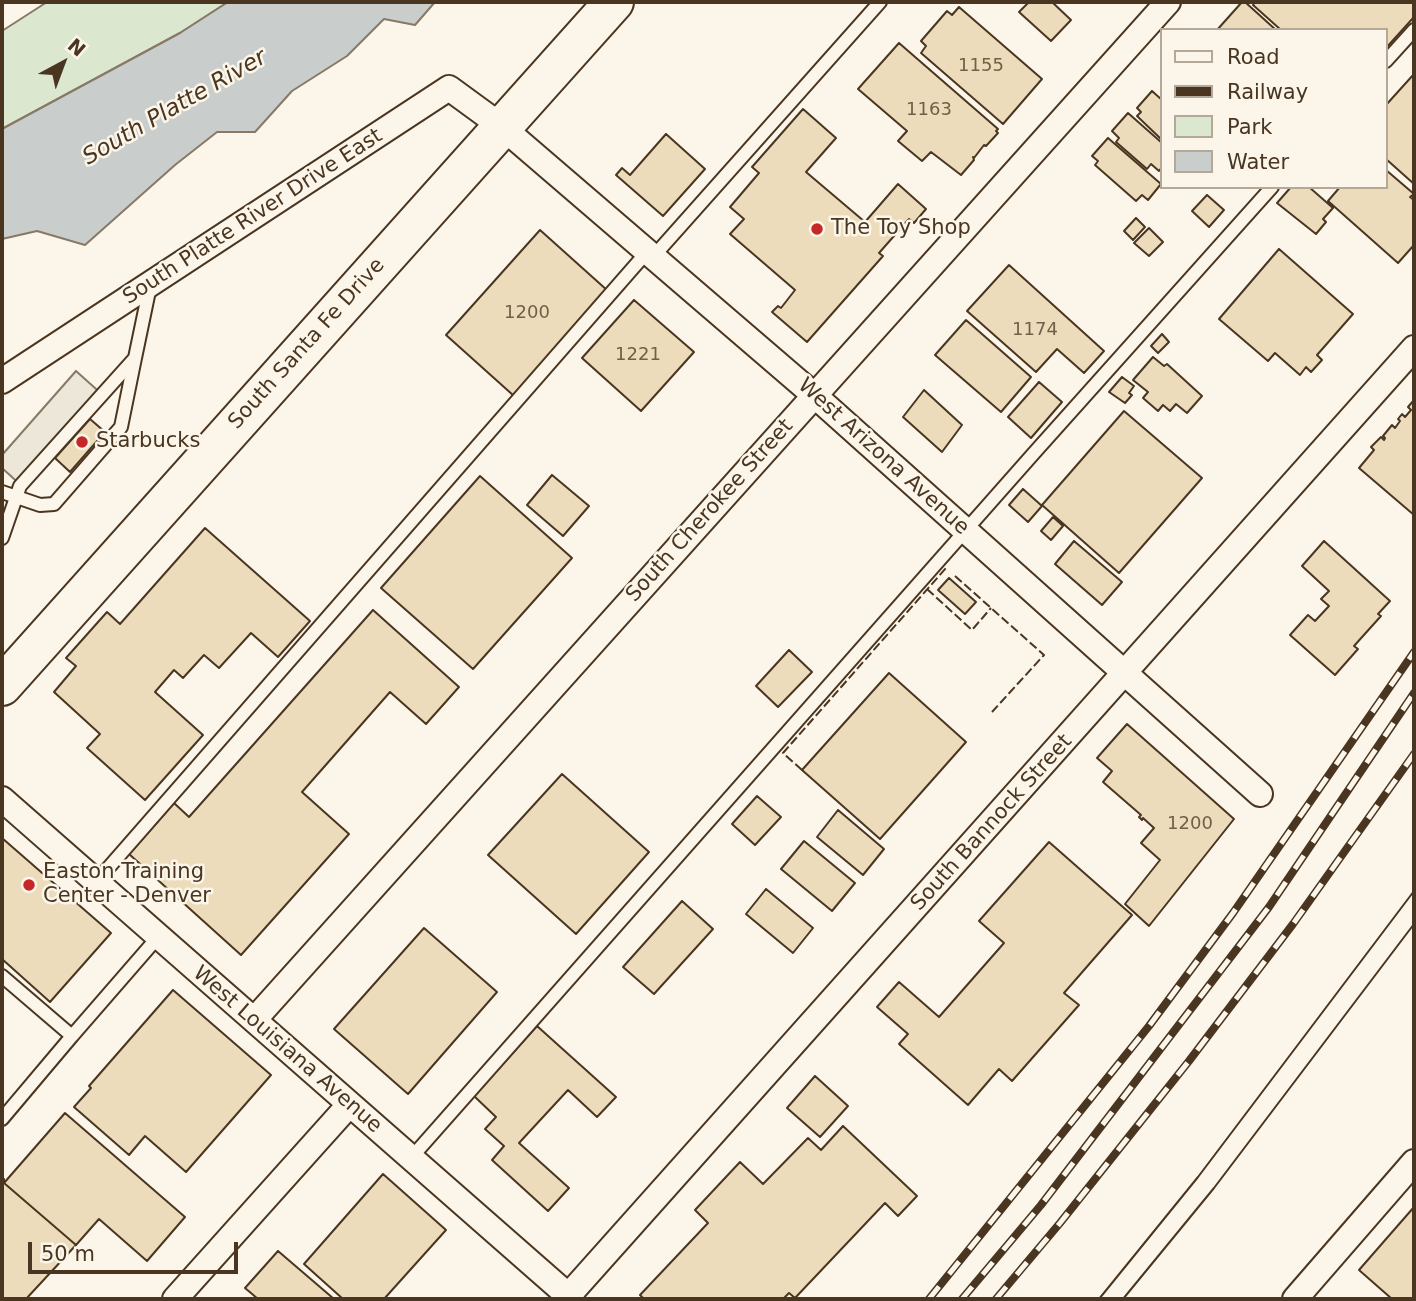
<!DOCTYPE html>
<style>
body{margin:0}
#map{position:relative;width:1416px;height:1301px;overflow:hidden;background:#fbf6e9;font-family:"DejaVu Sans",sans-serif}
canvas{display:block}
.frame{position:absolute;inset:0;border:4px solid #4a3520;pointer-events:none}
.legend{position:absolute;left:1160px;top:28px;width:228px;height:161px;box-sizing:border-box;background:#fbf6e9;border:2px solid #b4a999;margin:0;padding:9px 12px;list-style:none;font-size:21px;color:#4a3520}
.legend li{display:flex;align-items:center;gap:14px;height:35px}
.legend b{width:35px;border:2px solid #b4a999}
.north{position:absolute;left:28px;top:28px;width:70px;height:70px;-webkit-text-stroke:5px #fbf6e9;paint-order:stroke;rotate:41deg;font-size:19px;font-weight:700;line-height:28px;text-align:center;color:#4a3520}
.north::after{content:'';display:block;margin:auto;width:24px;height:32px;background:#4a3520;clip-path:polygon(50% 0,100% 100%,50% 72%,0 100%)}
.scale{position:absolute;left:28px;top:1242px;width:210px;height:32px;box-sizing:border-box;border:4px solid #4a3520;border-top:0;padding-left:9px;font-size:21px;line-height:24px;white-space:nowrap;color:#4a3520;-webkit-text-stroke:5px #fbf6e9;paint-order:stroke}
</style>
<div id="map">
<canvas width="1416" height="1301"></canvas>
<div class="frame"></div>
<ul class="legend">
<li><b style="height:9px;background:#fbf6e9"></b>Road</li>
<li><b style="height:9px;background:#4a3520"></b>Railway</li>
<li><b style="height:19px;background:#dce7d0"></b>Park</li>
<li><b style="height:19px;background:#c9cecd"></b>Water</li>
</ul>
<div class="north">N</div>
<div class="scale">50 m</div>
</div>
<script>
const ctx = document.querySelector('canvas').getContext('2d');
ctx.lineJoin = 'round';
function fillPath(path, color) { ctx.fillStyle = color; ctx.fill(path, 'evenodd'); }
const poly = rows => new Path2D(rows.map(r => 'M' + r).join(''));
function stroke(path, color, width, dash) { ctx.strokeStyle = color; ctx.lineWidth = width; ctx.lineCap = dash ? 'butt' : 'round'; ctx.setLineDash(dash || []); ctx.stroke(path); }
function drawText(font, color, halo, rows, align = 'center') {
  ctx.font = font + ' "DejaVu Sans",sans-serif'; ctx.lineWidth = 5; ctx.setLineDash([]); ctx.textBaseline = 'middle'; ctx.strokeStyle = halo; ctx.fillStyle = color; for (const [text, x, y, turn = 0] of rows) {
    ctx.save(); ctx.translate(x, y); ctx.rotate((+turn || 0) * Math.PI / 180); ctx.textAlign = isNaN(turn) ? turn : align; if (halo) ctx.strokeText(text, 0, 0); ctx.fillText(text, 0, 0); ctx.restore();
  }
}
const green = poly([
 [47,2,228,2,180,33,2,129,2,31,47,2]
]);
fillPath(green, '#dce7d0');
stroke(green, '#887966', 2);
const parking = poly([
 [76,371,105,397,24,488,2,468,2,455,76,371]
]);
fillPath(parking, '#ede7d9');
stroke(parking, '#887966', 2);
const water = poly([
 [228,2,435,2,415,25,384,19,347,56,292,91,255,132,217,132,175,165,85,245,37,231,2,239,2,129,180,33,228,2]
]);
fillPath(water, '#c9cecd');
stroke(water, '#887966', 2);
const building = poly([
 [1029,2,1052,2,1071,20,1051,41,1019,12,1029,2],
 [1242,2,1245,2,1276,30,1217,30,1242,2],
 [1255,2,1414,2,1414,17,1386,48,1386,30,1281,30,1253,5,1255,2],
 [959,7,1042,79,1003,124,921,53,926,46,921,41,947,11,952,15,959,7],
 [899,43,998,129,996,131,998,133,986,146,984,145,974,158,973,157,974,160,961,175,931,152,922,161,898,141,907,131,858,89,899,43],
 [1414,74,1414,184,1386,159,1386,105,1414,74],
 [1152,91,1162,100,1162,140,1137,116,1141,112,1137,108,1152,91],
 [803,109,836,138,806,172,865,222,898,184,926,209,914,223,909,219,879,253,883,256,807,342,772,312,778,306,781,308,795,290,730,234,744,219,730,207,759,173,752,167,803,109],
 [1128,113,1162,143,1162,167,1159,171,1151,164,1147,169,1116,142,1119,138,1112,131,1128,113],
 [666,134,705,169,663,216,616,175,622,168,630,175,666,134],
 [1108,138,1161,184,1148,200,1142,195,1136,201,1095,165,1098,161,1092,156,1108,138],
 [1386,170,1414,194,1410,197,1414,200,1414,245,1398,263,1328,201,1340,187,1386,187,1386,170],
 [1291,187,1309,187,1333,208,1323,219,1326,222,1316,234,1277,203,1291,187],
 [1207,195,1224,210,1209,227,1192,211,1207,195],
 [1136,218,1145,227,1133,240,1124,231,1136,218],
 [1149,228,1163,242,1149,256,1134,243,1149,228],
 [540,230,608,291,514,396,446,335,540,230],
 [1279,249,1353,314,1317,355,1322,360,1311,372,1306,367,1300,375,1275,353,1268,361,1219,319,1279,249],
 [1009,265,1104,351,1084,373,1057,349,1036,372,967,311,1009,265],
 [634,300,694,352,641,411,582,358,634,300],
 [966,320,1031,377,1001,412,935,355,966,320],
 [1162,334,1169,342,1158,353,1151,346,1162,334],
 [1153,357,1164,366,1167,364,1202,396,1187,413,1176,404,1170,411,1163,405,1158,411,1143,398,1148,392,1133,380,1153,357],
 [1122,377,1134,386,1129,393,1132,395,1125,403,1109,392,1122,377],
 [1039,382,1062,402,1031,438,1008,417,1039,382],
 [924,390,962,425,942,452,903,417,924,390],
 [1414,400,1414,515,1359,468,1374,450,1371,447,1381,437,1384,440,1385,438,1383,436,1392,425,1395,428,1400,421,1398,419,1402,414,1405,417,1411,410,1408,407,1414,400],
 [1124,411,1202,478,1119,573,1042,505,1124,411],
 [90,419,105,432,103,435,104,436,99,442,98,440,70,472,55,458,90,419],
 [552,475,589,506,563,536,527,505,552,475],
 [480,476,572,558,473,669,381,588,480,476],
 [1023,489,1042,506,1028,522,1009,505,1023,489],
 [1053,517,1063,526,1051,540,1041,531,1053,517],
 [205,528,310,621,278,657,251,633,219,668,204,655,183,678,174,670,155,692,203,735,145,800,87,748,100,734,54,692,76,666,66,658,107,612,120,624,205,528],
 [1074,541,1122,582,1102,605,1055,564,1074,541],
 [1324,541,1390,601,1378,614,1381,616,1354,646,1358,649,1335,675,1290,635,1308,615,1315,621,1329,606,1321,599,1329,591,1302,566,1324,541],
 [949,578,976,602,965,614,938,590,949,578],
 [373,610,459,687,426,724,390,692,302,792,349,834,241,955,129,854,174,803,189,817,373,610],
 [789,650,812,672,778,707,756,686,789,650],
 [889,673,966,742,880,839,802,770,889,673],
 [1127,724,1234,819,1149,926,1125,904,1160,860,1141,843,1154,828,1143,818,1142,820,1139,817,1141,815,1103,782,1112,771,1097,758,1127,724],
 [562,774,649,852,576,934,488,855,562,774],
 [757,796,781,817,755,845,732,824,757,796],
 [838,810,884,849,863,875,817,837,838,810],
 [2,838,111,933,50,1002,2,959,2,838],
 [804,841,855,883,832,911,781,869,804,841],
 [1049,842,1132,915,1064,993,1079,1005,1012,1081,999,1069,968,1105,899,1044,908,1034,877,1007,899,982,939,1017,1004,943,979,921,1049,842],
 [766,889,813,928,793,953,746,914,766,889],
 [682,901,713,929,654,994,623,967,682,901],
 [424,928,497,992,408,1094,334,1029,424,928],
 [173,990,271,1075,186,1172,145,1136,129,1155,74,1107,91,1088,89,1086,173,990],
 [537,1026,616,1097,597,1117,568,1090,519,1143,569,1188,548,1211,492,1160,504,1146,485,1129,496,1117,474,1096,537,1026],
 [815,1076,848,1106,820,1137,787,1108,815,1076],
 [65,1113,185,1217,147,1261,99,1219,76,1245,4,1183,65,1113],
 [843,1126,917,1196,898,1216,885,1203,795,1298,789,1293,783,1299,644,1299,640,1295,708,1223,695,1210,740,1162,763,1184,808,1138,821,1150,843,1126],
 [383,1174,446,1230,384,1299,343,1299,304,1264,383,1174],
 [4,1179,4,1183,76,1245,26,1299,2,1299,2,1181,4,1179],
 [1414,1207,1414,1299,1392,1299,1359,1270,1414,1207],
 [278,1251,334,1299,258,1299,245,1288,278,1251]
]);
fillPath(building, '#ecdcbc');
stroke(building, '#4a3520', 2);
const lane = poly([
 [1386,61,1414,30],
 [653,257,880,2],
 [2,492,40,505,54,504,121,427,135,358],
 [2,538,20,486,135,358,150,286],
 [96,882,647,252],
 [2,976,72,1036,2,1119],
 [72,1036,158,937],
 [411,1158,1034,453,1272,187]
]);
const street = poly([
 [2,381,449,88,501,126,814,395,1260,794],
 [2,799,572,1299],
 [254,1020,1168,2],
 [568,1296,1414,348],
 [175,1299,349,1105],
 [1295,1299,1414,1162]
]);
const highway = poly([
 [2,686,614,2]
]);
stroke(lane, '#4a3520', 16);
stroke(street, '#4a3520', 28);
stroke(highway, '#4a3520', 42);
stroke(lane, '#fbf6e9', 12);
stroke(street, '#fbf6e9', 24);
stroke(highway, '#fbf6e9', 38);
stroke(poly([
 [1099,1299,1198,1177,1414,891],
 [1123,1299,1214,1188,1414,924]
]), '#4a3520', 2);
const rail = poly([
 [929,1299,1149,1026,1233,913,1414,652],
 [962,1299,1041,1205,1269,907,1414,693],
 [996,1299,1060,1223,1189,1061,1293,924,1414,754]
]);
stroke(rail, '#4a3520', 8);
stroke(rail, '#fbf6e9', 5, [16]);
stroke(poly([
 [955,576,1044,655,992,712],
 [927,589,972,630,991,608],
 [802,770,783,753,946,568]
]), '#4a3520', 2, [9, 3.5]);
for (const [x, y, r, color] of [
 [817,229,7,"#c62828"],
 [82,442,7,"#c62828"],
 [29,885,7,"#c62828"]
]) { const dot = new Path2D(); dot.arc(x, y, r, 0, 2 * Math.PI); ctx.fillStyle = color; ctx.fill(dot); stroke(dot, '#fbf6e9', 2.5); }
drawText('18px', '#725f47', null, [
 ["1155",981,66],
 ["1163",929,110],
 ["1200",527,313],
 ["1174",1035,330],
 ["1221",638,355],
 ["1200",1190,824]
]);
drawText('21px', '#4a3520', '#fbf6e9', [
 ["South Platte River Drive East",253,217,-33],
 ["South Santa Fe Drive",307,344,-48],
 ["West Arizona Avenue",883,457,42],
 ["South Cherokee Street",710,511,-48],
 ["South Bannock Street",992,823,-48],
 ["West Louisiana Avenue",287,1050,41]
]);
drawText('21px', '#4a3520', '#fbf6e9', [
 ["The Toy Shop",831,229],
 ["Starbucks",96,442],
 ["Easton Training",43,873],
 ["Center - Denver",43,897]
], 'left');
drawText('italic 23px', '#4a3520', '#fbf6e9', [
 ["South Platte River",175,108,-30]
]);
</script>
